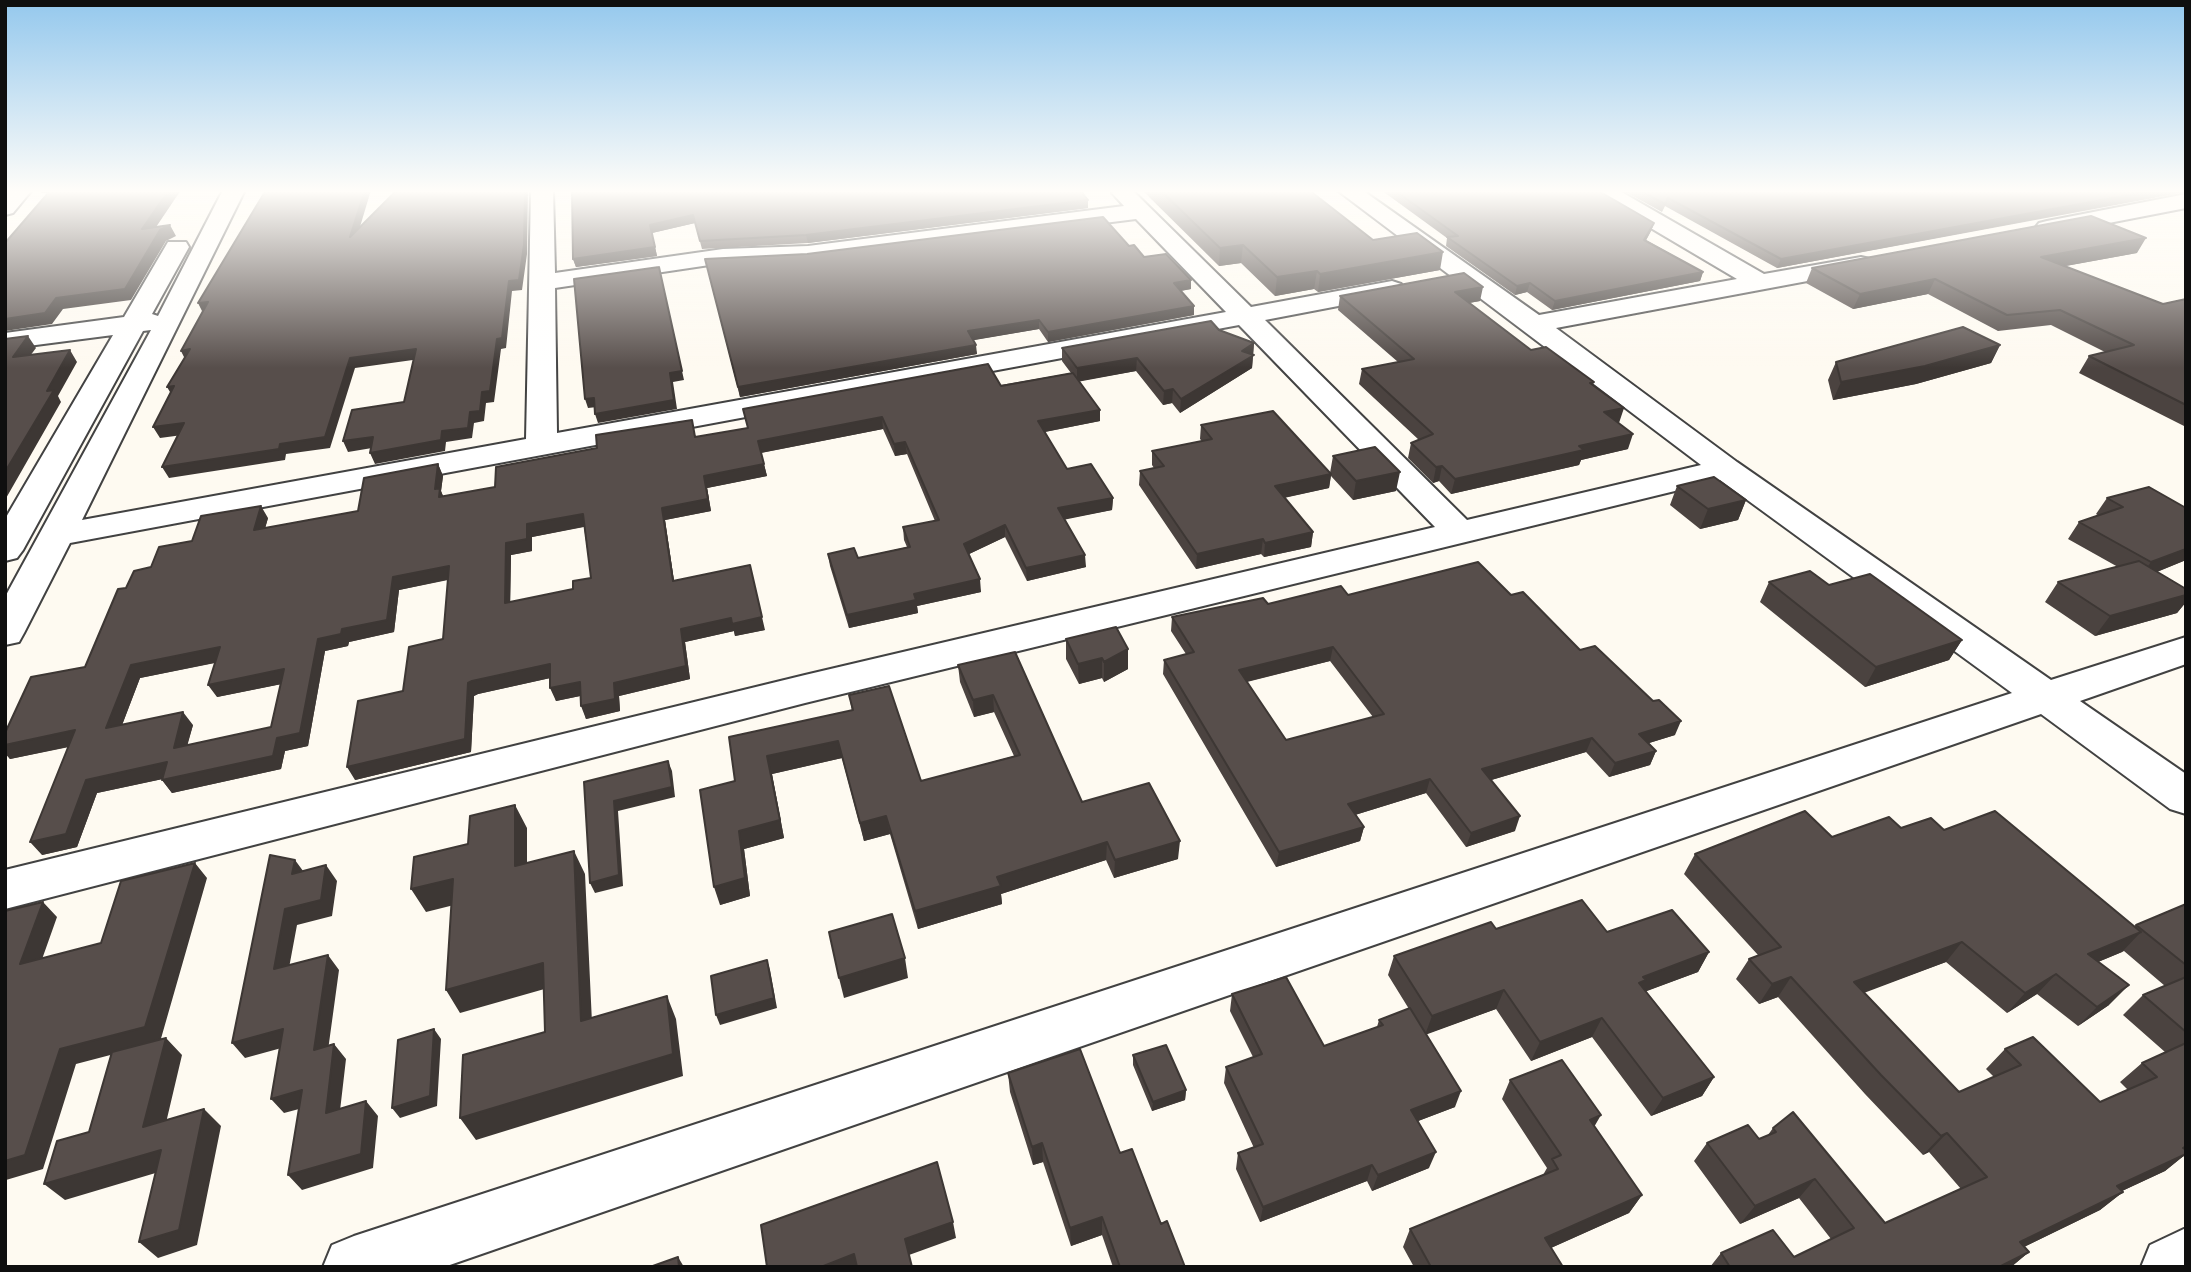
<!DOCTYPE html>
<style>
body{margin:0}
#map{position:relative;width:2191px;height:1272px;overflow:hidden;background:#fefaf1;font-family:Spectral,serif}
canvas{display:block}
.frame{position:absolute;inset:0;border:7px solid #0f0f0f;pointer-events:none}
</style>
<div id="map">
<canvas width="2191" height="1272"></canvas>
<div class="frame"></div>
</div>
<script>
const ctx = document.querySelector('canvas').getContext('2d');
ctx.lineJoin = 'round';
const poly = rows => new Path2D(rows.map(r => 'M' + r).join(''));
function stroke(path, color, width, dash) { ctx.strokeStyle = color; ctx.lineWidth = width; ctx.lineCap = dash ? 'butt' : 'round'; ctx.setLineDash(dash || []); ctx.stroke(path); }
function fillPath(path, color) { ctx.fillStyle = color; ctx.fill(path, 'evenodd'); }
const minor = poly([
 [9,190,32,190,13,213,5,215,5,194,9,190],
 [223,190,245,190,82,520,526,439,531,190,553,190,555,273,723,249,808,246,1124,206,1112,193,1114,190,1132,190,1251,307,1392,281,1401,284,1405,289,1401,294,1265,320,1467,520,1701,465,1337,190,1362,190,1539,315,1737,279,1595,195,1592,190,1618,190,1764,274,1861,257,1870,259,1873,264,1870,269,1861,271,1556,328,1737,462,2051,680,2186,637,2186,664,2080,701,2186,774,2186,814,2170,809,2041,714,444,1267,323,1267,332,1245,354,1236,2012,693,1720,480,805,703,5,909,5,870,805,675,1435,527,1239,325,70,543,24,633,19,642,5,645,5,597,151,330,143,331,23,550,17,558,5,561,5,519,113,335,5,349,5,333,124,317,168,242,186,242,189,247,152,314,158,316,223,190],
 [1136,219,1226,312,557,433,555,288,723,263,808,260,1136,219],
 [2186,194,2186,208,2047,235,2039,233,2035,228,2039,223,2047,221,2186,194],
 [2186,1228,2186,1267,2141,1267,2150,1245,2186,1228]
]);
stroke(minor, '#424242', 4);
fillPath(minor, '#fff');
fillPath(poly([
 [572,190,1088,200,1088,208,808,243,702,249,695,223,652,233,657,256,576,267,573,259],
 [1142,190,1309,190,1373,240,1440,270,1318,292,1314,289,1275,296,1241,263,1219,266],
 [1381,190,1597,190,1654,223,1651,231,1646,240,1703,272,1700,281,1552,310,1527,292,1515,295,1446,246,1447,238],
 [1622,190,2186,190,2186,192,1777,268,1665,206,1662,212],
 [1129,246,1191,289,1181,291,1194,315,1048,342,1039,329,973,340,977,354,740,397,705,259],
 [2137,253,2065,266,2163,304,2186,299,2186,427,2079,373,2089,356,2105,352,2051,325,1998,331,1928,294,1853,309,1806,283,1812,268],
 [1340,296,1480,301,1469,303,1531,350,1594,382,1593,385,1619,423,1628,449,1581,460,1579,465,1451,494,1439,481,1433,483,1408,458,1411,443,1419,440,1359,384,1362,369,1398,362,1338,310],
 [1219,330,1254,343,1252,368,1180,413,1172,403,1163,405,1136,371,1079,381,1100,410,1100,421,1045,432,1067,469,1113,498,1112,510,1064,519,1086,567,1027,581,1005,537,969,554,981,592,917,606,918,613,849,628,830,566,828,554,858,558,907,547,904,540,903,527,935,521,907,454,895,456,883,429,761,453,767,476,707,488,711,511,665,520,674,581,765,630,735,636,734,631,685,642,690,679,619,696,620,711,586,719,580,696,556,701,550,678,478,694,474,696,471,752,355,780,403,691,443,639,448,580,399,590,394,632,349,642,348,646,325,651,308,746,285,751,281,769,172,793,162,780,162,779,97,793,77,847,42,855,69,747,10,759,5,753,5,733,85,667,126,588,151,567,192,541,268,518,265,528,358,511,438,464,443,476,441,491,443,496,495,487,696,437,1071,373,1062,361,1062,348],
 [584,527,591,578,573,589,510,602,511,555,532,551,532,537],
 [215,663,217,697,281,684,271,727,187,745,193,725,122,725,140,678],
 [2000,345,1991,363,1916,384,1833,400,1828,380,1836,362],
 [1201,425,1330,473,1333,456,1396,491,1353,500,1331,476,1329,488,1284,498,1313,532,1311,547,1264,557,1261,554,1196,569,1139,485,1140,471,1154,468,1152,465,1152,451,1202,441,1200,439],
 [1677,486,1746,500,1738,520,1700,529,1670,505],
 [2107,498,2186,508,2186,560,2157,572,2186,589,2186,602,2177,613,2095,636,2045,602,2058,582,2118,567,2068,539,2079,522,2099,516,2096,514],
 [1769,582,1829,585,1962,640,1949,660,1865,687,1760,602],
 [1348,595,1511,595,1580,650,1675,735,1649,743,1656,751,1650,765,1609,777,1586,752,1491,780,1515,831,1466,847,1426,793,1355,815,1364,827,1360,841,1276,867,1163,674,1164,660,1186,654,1171,631,1172,617],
 [1330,661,1373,717,1286,740,1247,682],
 [1066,639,1128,649,1128,669,1104,682,1102,678,1079,684,1066,659],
 [1015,652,1082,802,1178,859,1114,878,1106,860,1001,894,1002,904,918,929,890,834,864,841,842,758,772,774,784,838,744,849,750,896,720,905,735,781,852,711,849,695,921,781,1014,756,994,712,974,717,960,682,958,665],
 [1901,828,1944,830,2134,926,2136,925,2186,904,2186,1154,2165,1171,2122,1191,2123,1192,2100,1210,2024,1247,2029,1252,2011,1267,1710,1267,1721,1253,1794,1257,1831,1239,1799,1198,1740,1224,1694,1161,1707,1143,1759,1139,1768,1135,1773,1128,1885,1223,1961,1189,1929,1152,1923,1155,1865,1094,1778,997,1759,1004,1736,979,1749,959,1758,955,1684,874,1695,854],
 [2124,951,2165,986,2143,995,2123,1015,2165,1052,2142,1063,2120,1082,2128,1090,2100,1102,2005,1049,1986,1069,1994,1077,1959,1092,1864,992,1946,962,2007,1013,2037,994,2078,1026,2109,1005,2098,962,2122,952],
 [1496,929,1607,932,1709,952,1698,972,1646,991,1714,1077,1702,1096,1651,1116,1592,1037,1531,1061,1496,1009,1426,1034,1455,1107,1418,1121,1429,1168,1372,1191,1367,1181,1260,1222,1236,1169,1238,1153,1254,1148,1224,1083,1226,1067,1253,1057,1230,1011,1232,994,1324,1046,1377,1027,1379,1020,1409,1009,1388,975,1394,956],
 [1133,1055,1186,1090,1185,1100,1152,1111,1133,1065],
 [1008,1073,1120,1153,1185,1267,1113,1267,1102,1235,1071,1246,1043,1162,1033,1165,1010,1092],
 [1510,1080,1595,1127,1642,1195,1629,1213,1551,1248,1563,1267,1414,1267,1403,1247,1410,1229,1543,1175,1547,1168,1502,1099]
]), '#4b4340');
fillPath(poly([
 [169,190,181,190,148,239,142,229],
 [365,190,371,190,354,247,350,237],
 [525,190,532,190,528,190,527,254,522,290,512,291,506,348,501,349,494,402,486,403,484,421,474,423,472,438,446,442,445,451,375,464,370,453,442,431,470,412,482,392,497,339],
 [2156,190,2186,190,2186,191,1777,268,1781,259],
 [1088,200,1088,208,808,243,806,235],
 [693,215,695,223,652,233,657,256,576,267,573,259,650,225],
 [1654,223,1651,231,1642,248,1644,240],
 [170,225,176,236,166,241,131,300,63,309,52,324,5,331,5,319,56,298,160,230],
 [2146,238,2137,253,2033,272,2041,257],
 [1243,245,1241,263,1219,266,1220,248],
 [1443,252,1440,270,1318,292,1320,274],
 [659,267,684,380,673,382,677,409,598,423,595,414,670,373],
 [1317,271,1314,289,1275,296,1277,277],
 [1703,272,1700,281,1552,310,1555,301],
 [1935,279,1928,294,1853,309,1860,294],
 [1191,280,1191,289,1173,292,1174,283],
 [1530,283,1527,292,1515,295,1517,286],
 [1483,287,1480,301,1452,306,1455,292],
 [208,302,203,313,198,303],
 [1194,306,1194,315,1048,342,1048,332],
 [1039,320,1039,329,969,341,968,331],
 [28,336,36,348,21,368,13,357],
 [1254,343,1252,368,1180,413,1181,399,1242,351],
 [976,345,977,354,740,397,738,387],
 [2000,345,1991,363,1916,384,1833,400,1841,382],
 [190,349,186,361,181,351],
 [416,349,420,359,355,368,330,448,286,454,285,460,169,478,162,467,280,444,350,358],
 [70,350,77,362,58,396,61,402,5,500,5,472,47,391],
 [1137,358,1136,371,1077,382,1077,368],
 [174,386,173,397,167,387],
 [1173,389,1172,403,1163,405,1164,391],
 [594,398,597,407,588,408,585,399],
 [1624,408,1619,423,1599,427,1604,412],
 [1100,410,1100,421,1039,433,1038,421],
 [882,417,883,429,760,453,758,441],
 [184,423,190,434,160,438,153,427],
 [1633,434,1628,449,1581,460,1579,465,1451,494,1455,479,1579,446],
 [373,437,378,447,348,452,343,441],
 [905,442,907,454,895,456,894,444],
 [438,464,443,476,441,491,445,501,445,509,435,489],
 [764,464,767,476,707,488,711,511,665,520,676,594,673,581,662,508,704,476],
 [1442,466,1439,481,1433,483,1436,467],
 [1400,472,1396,491,1353,500,1356,481],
 [1331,474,1329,488,1273,500,1275,486],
 [1113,498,1112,510,1058,521,1058,508],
 [1746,500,1738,520,1700,529,1708,509],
 [261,506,268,518,261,543,254,530],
 [583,514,587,526,532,537,532,551,511,555,510,615,505,603,506,543,527,524],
 [1005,525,1005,537,965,556,964,544],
 [1313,532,1311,547,1264,557,1265,543],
 [1263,539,1261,554,1196,569,1197,554],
 [2186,549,2186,560,2139,579,2151,562],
 [1085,555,1086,567,1027,581,1026,568],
 [750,565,765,630,735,636,734,631,685,642,690,679,619,696,620,711,586,719,581,706,614,683,681,629],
 [449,566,455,578,399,590,394,632,349,642,348,646,325,651,308,746,285,751,281,769,172,793,162,780,277,738,318,639,342,629,393,577],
 [980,579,981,592,917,606,918,613,849,628,847,615,914,594],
 [2186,595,2186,602,2177,613,2095,636,2110,616],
 [1962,640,1949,660,1865,687,1876,667],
 [220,647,228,660,140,678,116,741,106,728,131,665],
 [1333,647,1330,661,1237,684,1239,670],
 [1128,649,1128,669,1104,682,1104,662],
 [1102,658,1102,678,1079,684,1078,664],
 [550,664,555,677,478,694,474,696,471,752,355,780,347,767,472,681],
 [284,669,292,682,217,697,208,685],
 [580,682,585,695,556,701,550,688],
 [993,695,994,712,974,717,973,700],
 [183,712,193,725,183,761,174,748],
 [1681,721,1675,735,1633,748,1639,734],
 [75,730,86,743,10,759,5,753,5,745],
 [1592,738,1586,752,1478,784,1482,769],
 [838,741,842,758,772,774,784,838,744,849,750,896,720,905,714,887,739,831,767,756],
 [1656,751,1650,765,1609,777,1615,763],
 [668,761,672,771,675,797,618,811,623,886,595,893,590,883,614,801],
 [167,762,177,776,97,793,77,847,42,855,30,842,86,780],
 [1430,779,1426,793,1345,818,1348,804],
 [515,805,527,828,527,890,515,866],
 [886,816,890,834,864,841,860,823],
 [1520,816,1515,831,1466,847,1471,833],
 [1364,827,1360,841,1276,867,1279,852],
 [1180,841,1178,859,1114,878,1115,860],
 [1107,842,1106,860,1001,894,1002,904,918,929,915,911,997,877],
 [574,851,585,874,593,1044,581,1021],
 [295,860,306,875,292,874],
 [195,863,207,878,160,1042,76,1064,43,1169,6,1180,5,1183,5,1161,60,1049],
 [326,865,337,881,332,916,297,925,286,984,274,969,285,909],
 [453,879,466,902,426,912,411,889],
 [43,902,57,917,35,979,20,964],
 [2141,932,2122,952,2069,974,2088,954],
 [1962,942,1946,962,1840,1002,1854,982],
 [1709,952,1698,972,1639,994,1629,1002,1643,977],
 [328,955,339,970,326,1065,314,1050],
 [905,958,908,978,844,998,839,978],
 [767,960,770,970,777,1008,720,1025,716,1015],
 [543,963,555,986,460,1013,446,990],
 [2056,974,2037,994,2007,1013,2025,993],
 [1791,977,1778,997,1759,1004,1772,984],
 [2129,985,2109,1005,2078,1026,2097,1007],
 [1504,990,1496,1009,1425,1035,1432,1016],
 [667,996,676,1019,683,1076,476,1140,460,1118],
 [1602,1018,1592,1037,1531,1061,1540,1042],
 [283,1029,296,1044,245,1058,232,1043],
 [434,1029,441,1039,437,1106,400,1118,392,1108],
 [166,1038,182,1055,161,1144,143,1127],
 [334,1044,346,1059,338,1128,326,1113],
 [1714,1077,1702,1096,1651,1116,1663,1098],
 [302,1090,314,1105,284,1113,271,1099],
 [1186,1090,1185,1100,1152,1111,1153,1102],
 [1461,1091,1455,1107,1405,1126,1411,1110],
 [366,1101,378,1116,373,1168,302,1190,288,1175],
 [204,1109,221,1126,197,1245,158,1258,139,1242],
 [1601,1115,1590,1134,1590,1120],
 [1947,1133,1929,1152,1923,1155,1941,1136],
 [1042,1143,1043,1162,1033,1165,1032,1147],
 [2186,1146,2186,1154,2165,1171,2094,1204,2117,1186],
 [161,1150,179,1166,65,1200,44,1184],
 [1436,1152,1429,1168,1372,1191,1378,1175],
 [1372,1165,1367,1181,1260,1222,1263,1207],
 [1815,1179,1799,1198,1740,1224,1755,1206],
 [2123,1192,2100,1210,1999,1259,2020,1242],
 [1642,1195,1629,1213,1535,1255,1545,1238],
 [1102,1217,1102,1235,1071,1246,1070,1228],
 [953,1222,956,1238,909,1255,905,1239],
 [2029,1252,2011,1267,1999,1267],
 [854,1254,858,1267,821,1267],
 [678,1257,684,1267,679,1267]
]), '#3d3734');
const building = poly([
 [45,190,169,190,142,229,170,225,160,230,125,289,56,298,45,313,5,319,5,243,49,192,42,192,45,190],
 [266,190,365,190,350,237,397,190,525,190,524,245,519,280,509,281,502,338,497,339,490,391,482,392,480,411,470,412,468,428,442,431,441,440,370,453,373,437,343,441,352,410,404,402,416,349,350,358,325,437,280,444,279,449,162,467,184,423,153,427,174,386,167,387,190,349,181,351,208,302,198,303,266,190],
 [572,190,1080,190,1088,200,806,235,700,241,693,215,650,225,655,247,573,259,572,190],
 [1160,190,1309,190,1373,240,1417,233,1443,252,1320,274,1317,271,1277,277,1243,245,1220,248,1160,190],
 [1394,190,1597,190,1654,223,1644,240,1703,272,1555,301,1530,283,1517,286,1447,237,1458,236,1394,190],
 [1639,190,2156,190,1781,259,1668,198,1665,204,1639,190],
 [2091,216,2146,238,2041,257,2163,304,2186,299,2186,405,2089,356,2134,345,2060,310,2007,315,1935,279,1860,294,1812,268,2091,216],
 [1103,217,1129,246,1134,245,1144,257,1166,254,1191,280,1174,283,1194,306,1048,332,1039,320,968,331,976,345,738,387,705,259,807,254,1103,217],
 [659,267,682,371,670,373,674,400,595,414,594,398,585,399,574,279,659,267],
 [1464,273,1483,287,1455,292,1531,350,1546,347,1594,382,1590,383,1624,408,1604,412,1633,434,1579,446,1584,450,1455,479,1442,466,1436,467,1411,443,1433,434,1362,369,1414,359,1340,296,1464,273],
 [1211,321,1219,330,1254,343,1242,351,1254,355,1181,399,1173,389,1164,391,1137,358,1077,368,1062,348,1211,321],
 [1963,327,2000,345,1925,366,1841,382,1836,362,1963,327],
 [28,336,13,357,70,350,47,391,54,390,5,472,5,339,28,336],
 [988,364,1001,386,1073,373,1100,410,1038,421,1067,469,1091,464,1113,498,1058,508,1085,555,1026,568,1005,525,964,544,980,579,914,594,916,600,847,615,828,554,854,548,858,558,910,547,903,527,939,520,905,442,894,444,882,417,758,441,764,464,704,476,708,499,662,508,673,581,750,565,762,617,732,624,731,618,681,629,686,666,614,683,615,699,581,706,580,682,550,688,550,664,472,681,468,683,465,739,347,767,358,701,403,691,409,647,443,639,449,566,393,577,387,620,342,629,341,634,318,639,300,733,277,738,273,756,162,780,167,762,86,780,66,834,30,842,75,730,5,745,5,733,31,677,85,667,118,589,126,588,134,571,151,567,159,547,192,541,201,516,261,506,254,530,358,511,364,478,438,464,435,489,440,488,439,497,495,487,496,467,597,448,596,435,692,420,695,437,748,428,743,409,988,364],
 [583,514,591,578,573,581,573,589,505,603,506,543,527,539,527,524,583,514],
 [220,647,208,685,284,669,271,727,174,748,183,712,106,728,131,665,220,647],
 [1273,411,1331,474,1275,486,1313,532,1265,543,1263,539,1197,554,1140,471,1164,466,1152,451,1212,439,1201,425,1273,411],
 [1375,447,1400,472,1356,481,1333,456,1375,447],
 [1714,477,1746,500,1708,509,1677,486,1714,477],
 [2149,487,2186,508,2186,549,2151,562,2079,522,2123,507,2107,498,2149,487],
 [2139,561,2186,589,2186,595,2110,616,2058,582,2139,561],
 [1478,562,1511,595,1523,592,1580,650,1595,646,1653,701,1659,700,1681,721,1639,734,1656,751,1615,763,1592,738,1482,769,1520,816,1471,833,1430,779,1348,804,1364,827,1279,852,1164,660,1194,652,1172,617,1263,598,1268,604,1341,586,1348,595,1478,562],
 [1333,647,1384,714,1286,740,1239,670,1333,647],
 [1810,571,1829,585,1870,574,1962,640,1876,667,1769,582,1810,571],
 [1116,627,1128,649,1104,662,1102,658,1078,664,1066,639,1116,627],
 [1015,652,1082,802,1149,783,1180,841,1115,860,1107,842,997,877,1001,886,915,911,886,816,860,823,838,741,767,756,780,820,739,831,745,878,714,887,700,790,735,781,729,737,853,710,849,695,889,686,921,781,1020,755,993,695,973,700,958,665,1015,652],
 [668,761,672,787,614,801,619,875,590,883,584,782,668,761],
 [515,805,515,866,574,851,581,1021,667,996,673,1054,460,1118,463,1055,545,1032,543,963,446,990,453,879,411,889,414,857,468,844,470,816,515,805],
 [1805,811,1832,837,1889,817,1901,828,1931,818,1944,830,1995,811,2141,932,2088,954,2129,985,2097,1007,2056,974,2025,993,1962,942,1854,982,1959,1092,2021,1065,2005,1049,2033,1037,2100,1102,2157,1077,2142,1063,2186,1043,2186,1146,2183,1148,2186,1150,2186,1154,2117,1186,2123,1192,2020,1242,2029,1252,1999,1267,1730,1267,1721,1253,1773,1230,1794,1257,1854,1228,1815,1179,1755,1206,1707,1143,1748,1125,1759,1139,1776,1132,1773,1128,1793,1112,1885,1223,1987,1177,1947,1133,1941,1136,1881,1075,1791,977,1772,984,1749,959,1781,947,1695,854,1805,811],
 [270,855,295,860,292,874,326,865,321,900,285,909,274,969,328,955,314,1050,334,1044,326,1113,366,1101,361,1154,288,1175,302,1090,271,1099,283,1029,232,1043,270,855],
 [195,863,145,1027,60,1049,25,1155,5,1161,5,911,43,902,20,964,101,943,121,881,195,863],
 [1582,900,1607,932,1672,910,1709,952,1643,977,1646,980,1639,983,1714,1077,1663,1098,1602,1018,1540,1042,1504,990,1432,1016,1394,956,1491,922,1496,929,1582,900],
 [2186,904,2186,965,2136,925,2186,904],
 [892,914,905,958,839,978,829,932,892,914],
 [767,960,774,998,716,1015,711,976,767,960],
 [1286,977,1324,1046,1383,1025,1379,1020,1410,1008,1461,1091,1411,1110,1436,1152,1378,1175,1372,1165,1263,1207,1238,1153,1263,1144,1226,1067,1262,1054,1232,994,1286,977],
 [2186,977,2186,1032,2143,995,2186,977],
 [434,1029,430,1096,392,1108,398,1040,434,1029],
 [166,1038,143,1127,204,1109,179,1230,139,1242,161,1150,44,1184,57,1141,89,1132,112,1052,166,1038],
 [1166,1045,1186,1090,1153,1102,1133,1055,1166,1045],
 [1080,1049,1120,1153,1132,1149,1161,1224,1167,1221,1185,1267,1120,1267,1102,1217,1070,1228,1042,1143,1032,1147,1008,1073,1080,1049],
 [1562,1060,1601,1115,1590,1120,1642,1195,1545,1238,1563,1267,1431,1267,1410,1229,1558,1169,1552,1159,1561,1155,1510,1080,1562,1060],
 [937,1162,953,1222,905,1239,912,1267,857,1267,854,1254,821,1267,767,1267,761,1225,937,1162],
 [678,1257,679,1267,650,1267,678,1257]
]);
fillPath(building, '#574e4b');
stroke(building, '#3d3734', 2);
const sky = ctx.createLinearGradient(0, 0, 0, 368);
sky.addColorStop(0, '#94c8ed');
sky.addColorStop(0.52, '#fffdf9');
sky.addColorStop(1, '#fffdf900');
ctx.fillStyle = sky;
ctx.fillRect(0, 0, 2191, 368);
</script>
